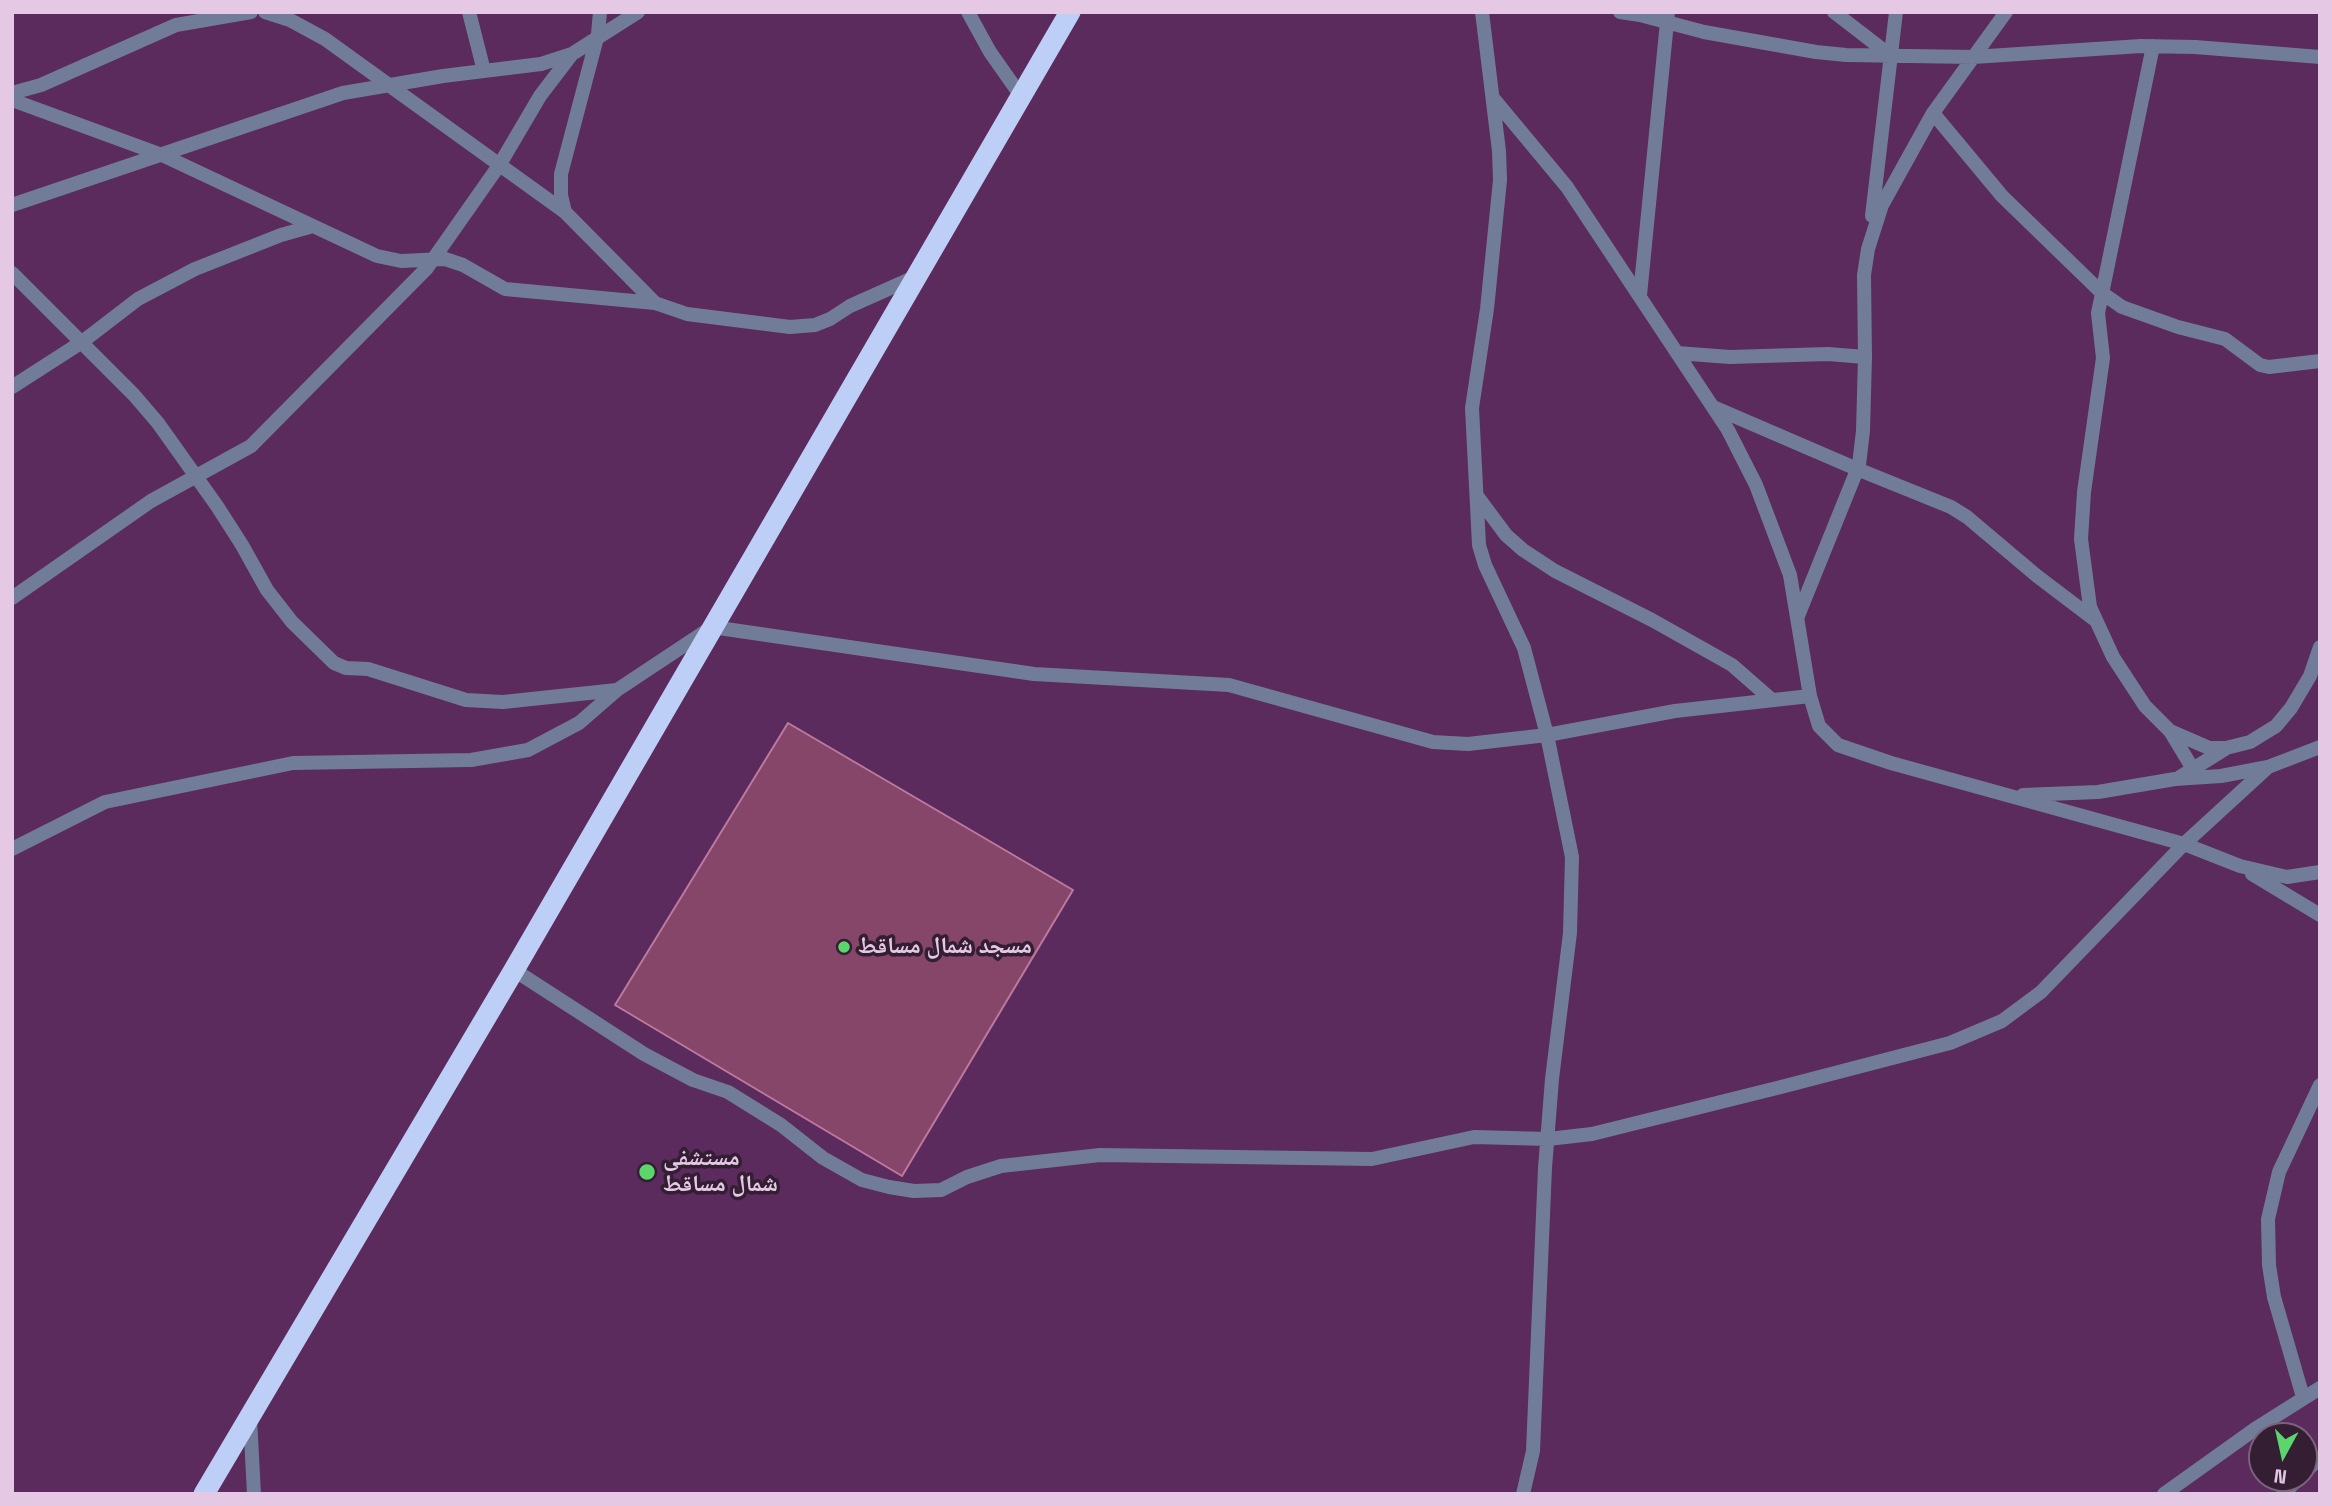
<!DOCTYPE html>
<meta charset="utf-8">
<style>
body{margin:0}
#map{position:relative;width:2332px;height:1506px;overflow:hidden;background:#5a2b5c;font-family:"Space Grotesk",sans-serif}
canvas{display:block}
.frame{position:absolute;inset:0;border:14px solid #e4c8e4;pointer-events:none}
.north{position:absolute;left:2248px;top:1422px;width:70px;height:70px;box-sizing:border-box;background:#341e34;border:2px solid #7a627a;border-radius:50%;rotate:188deg;font-size:19px;font-weight:700;line-height:28px;text-align:center;color:#e4c8e4}
.north::after{content:'';display:block;margin:auto;width:24px;height:32px;background:#5dd56d;clip-path:polygon(50% 0,100% 100%,50% 72%,0 100%)}
</style>
<div id="map">
<canvas width="2332" height="1506"></canvas>
<div class="frame"></div>
<div class="north">N</div>
</div>
<script>
const ctx = document.querySelector('canvas').getContext('2d');
ctx.lineJoin = 'round';
function fillPath(path, color) { ctx.fillStyle = color; ctx.fill(path, 'evenodd'); }
const poly = rows => new Path2D(rows.map(r => 'M' + r).join(''));
function stroke(path, color, width, dash) { ctx.strokeStyle = color; ctx.lineWidth = width; ctx.lineCap = dash ? 'butt' : 'round'; ctx.setLineDash(dash || []); ctx.stroke(path); }
function drawText(font, color, halo, rows, align = 'center') {
  ctx.font = font + ' "Space Grotesk","Noto Naskh Arabic",sans-serif'; ctx.lineWidth = 7; ctx.setLineDash([]); ctx.textBaseline = 'middle'; ctx.strokeStyle = halo; ctx.fillStyle = color; for (const [text, x, y, turn = 0] of rows) {
    ctx.save(); ctx.translate(x, y); ctx.rotate((+turn || 0) * Math.PI / 180); ctx.textAlign = isNaN(turn) ? turn : align; if (halo) ctx.strokeText(text, 0, 0); ctx.fillText(text, 0, 0); ctx.restore();
  }
}
const building = poly([
 [788,723,1073,890,902,1176,615,1005,788,723]
]);
fillPath(building, '#85466a');
stroke(building, '#bd799e', 2);
stroke(poly([
 [265,12,290,20,325,39,565,212,655,303],
 [469,12,484,71],
 [968,12,990,52,1021,96],
 [1482,12,1499,151,1500,180,1487,309,1472,408,1479,545,1485,565,1524,648,1547,735,1572,857,1570,933,1552,1079,1545,1168,1533,1451,1523,1494],
 [1620,12,1640,15,1704,32,1816,52,1846,55,1973,57,2141,46,2195,47,2320,57],
 [1834,12,1891,56],
 [2006,12,1933,113,2002,196,2102,293,2122,307,2178,327,2225,339,2260,365,2269,367,2320,361],
 [2153,46,2098,313,2103,358,2084,492,2081,539,2090,607,2113,657,2145,706,2170,731,2209,748,2226,748,2250,742,2276,726,2291,708,2310,676,2320,647],
 [12,93,41,85,176,25,251,12],
 [1493,98,1567,187,1728,430,1756,485,1790,575,1810,696,1819,726,1838,745,1891,763,2184,844,2240,866,2287,877,2320,872],
 [12,100,162,155,377,256,401,261,445,259,463,265,505,289,655,303,687,314,790,327,815,325,830,319,850,306,915,277],
 [12,205,343,93,443,76,541,64,572,54,638,12],
 [565,212,561,195,561,174,598,34,600,12],
 [1872,216,1896,12],
 [12,273,134,395,158,423,217,506,242,545,267,590,292,622,334,663,346,668,368,669,466,700,503,702,617,690],
 [1640,295,1668,12],
 [1677,353,1730,357,1828,354,1865,357,1864,275,1868,249,1882,205,1933,113],
 [12,387,82,342,138,299,195,269,281,235,313,226],
 [1713,407,1857,469,1951,507,1967,517,2037,576,2095,620],
 [1477,496,1506,535,1523,550,1555,571,1652,620,1732,665,1772,700],
 [12,598,151,501,251,446,427,268,500,164,540,96,572,54],
 [1798,616,1859,465,1863,431,1865,357],
 [2170,731,2193,769],
 [2180,777,2225,749],
 [2023,795,2098,792,2175,779,2221,776,2268,767,2320,747],
 [12,849,105,802,293,763,471,760,528,750,579,723,617,690,712,627,1034,674,1229,685,1433,742,1468,744,1547,735,1675,711,1810,696],
 [2252,874,2320,915],
 [514,970,644,1054,693,1080,728,1092,781,1125,823,1158,862,1180,889,1187,914,1191,941,1190,967,1177,1001,1166,1100,1155,1372,1159,1474,1137,1548,1139,1592,1134,1781,1087,1950,1043,2002,1021,2041,992,2184,844,2268,767],
 [2303,1397,2274,1297,2269,1265,2268,1219,2279,1172,2320,1085],
 [250,1418,254,1494],
 [2304,1473,2320,1458],
 [2164,1494,2255,1429,2320,1388],
 [2283,1494,2299,1478]
]), '#717d98', 14);
stroke(poly([
 [204,1494,514,970,1070,12]
]), '#becff7', 21);
for (const [x, y, r, color] of [
 [844,947,7,"#5dd56d"],
 [647,1172,9,"#5dd56d"]
]) { const dot = new Path2D(); dot.arc(x, y, r, 0, 2 * Math.PI); ctx.fillStyle = color; ctx.fill(dot); stroke(dot, '#341e34', 2.5); }
drawText('bold 23px', '#e4c8e4', '#341e34', [
 ["مسجد شمال مساقط",858,947],
 ["مستشفى",663,1159],
 ["شمال مساقط",663,1185]
], 'left');
</script>
